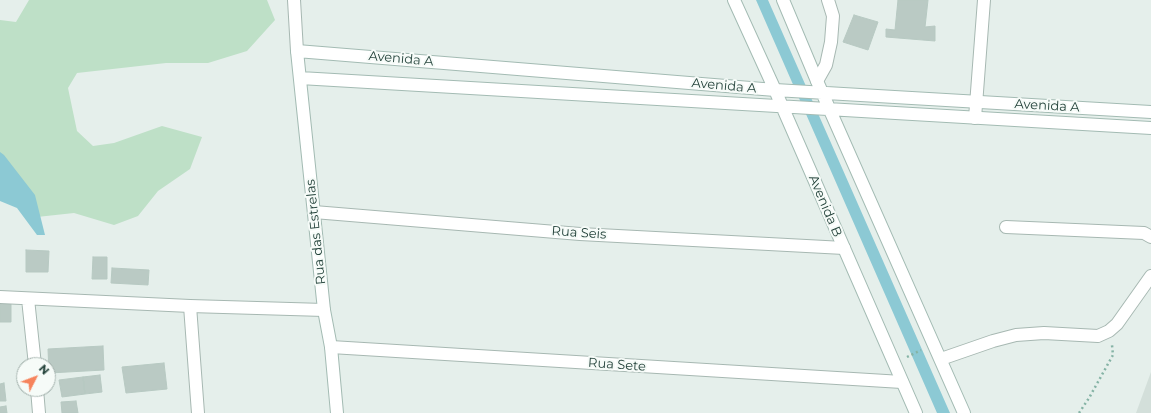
<!DOCTYPE html>
<style>
body{margin:0}
#map{position:relative;width:1151px;height:413px;overflow:hidden;background:#e5efeb;font-family:Montserrat,sans-serif}
canvas{display:block}
.north{position:absolute;left:16px;top:357px;width:40px;height:40px;box-sizing:border-box;background:#f6fbf8;border:1px solid #a2b1ac;border-radius:50%;rotate:48deg;font-size:11px;font-weight:700;line-height:16px;text-align:center;color:#23423a}
.north::after{content:'';display:block;margin:auto;width:14px;height:18px;background:#f6835c;clip-path:polygon(50% 0,100% 100%,50% 72%,0 100%)}
</style>
<div id="map">
<canvas width="1151" height="413"></canvas>
<div class="north">N</div>
</div>
<script>
const ctx = document.querySelector('canvas').getContext('2d');
ctx.lineJoin = 'round';
function fillPath(path, color) { ctx.fillStyle = color; ctx.fill(path, 'evenodd'); }
const poly = rows => new Path2D(rows.map(r => 'M' + r).join(''));
function stroke(path, color, width, dash) { ctx.strokeStyle = color; ctx.lineWidth = width; ctx.lineCap = dash ? 'butt' : 'round'; ctx.setLineDash(dash || []); ctx.stroke(path); }
function drawText(font, color, halo, rows, align = 'center') {
  ctx.font = font + ' Montserrat,sans-serif'; ctx.lineWidth = 4; ctx.setLineDash([]); ctx.textBaseline = 'middle'; ctx.strokeStyle = halo; ctx.fillStyle = color; for (const [text, x, y, turn = 0] of rows) {
    ctx.save(); ctx.translate(x, y); ctx.rotate((+turn || 0) * Math.PI / 180); ctx.textAlign = isNaN(turn) ? turn : align; if (halo) ctx.strokeText(text, 0, 0); ctx.fillText(text, 0, 0); ctx.restore();
  }
}
fillPath(poly([
 [1151,372,1151,413,1136,413]
]), '#d3dfda');
fillPath(poly([
 [29,0,267,0,275,20,247,51,208,63,166,63,77,73,68,88,77,131,93,146,114,143,162,126,202,137,190,169,158,191,138,216,114,225,74,213,37,217,0,178,0,20,16,22]
]), '#bee0c7');
fillPath(poly([
 [756,0,768,0,950,413,937,413],
 [0,152,4,155,35,195,45,235,37,235,17,208,0,201]
]), '#8cc9d4');
const building = poly([
 [898,0,928,0,925,27,935,26,935,41,886,37,886,29,895,30,898,0],
 [854,15,878,22,868,50,843,42,854,15],
 [26,250,49,251,48,272,26,272,26,250],
 [93,257,107,257,107,279,92,279,93,257],
 [112,268,149,270,148,285,111,283,112,268],
 [0,302,11,302,11,322,0,322,0,302],
 [103,346,104,370,49,373,48,349,103,346],
 [164,363,167,389,126,393,122,367,164,363],
 [100,375,102,392,85,394,83,377,100,375],
 [83,377,85,394,62,397,59,380,83,377],
 [4,383,6,401,0,401,0,384,4,383],
 [76,401,78,413,62,413,61,402,76,401],
 [6,406,7,413,0,413,0,407,6,406]
]);
fillPath(building, '#bacac4');
stroke(building, '#b7c9c2', 1);
const street = poly([
 [294,0,297,51],
 [817,81,826,65,831,42,833,16,828,0],
 [975,118,984,0],
 [314,212,580,234,844,248],
 [1006,227,1144,233,1151,237],
 [0,297,190,306,324,310],
 [28,299,35,365],
 [190,306,198,413],
 [331,347,902,382],
 [941,359,993,341,1016,335,1044,333,1098,336,1109,331,1117,324,1151,276],
 [37,389,39,413]
]);
const secondary = poly([
 [734,0,775,90,916,413],
 [783,0,817,81,964,413],
 [300,78,1151,128],
 [337,413,331,347,324,310,297,51,775,90,1151,112]
]);
stroke(street, '#a7b8b2', 14);
stroke(secondary, '#a3bbb3', 14);
stroke(poly([
 [907,357,921,350],
 [1079,413,1089,398,1113,355,1112,345]
]), '#85b3a5', 2.5, [2, 3]);
stroke(street, '#fff', 12);
stroke(secondary, '#fff', 12);
drawText('13px', '#23423a', '#f6fbf8', [
 ["Avenida A",401,59,5],
 ["Avenida A",724,86,5],
 ["Avenida A",1047,106,3],
 ["Avenida B",825,206,67],
 ["Rua das Estrelas",316,232,-96],
 ["Rua Seis",579,233,4],
 ["Rua Sete",617,365,4]
]);
</script>
